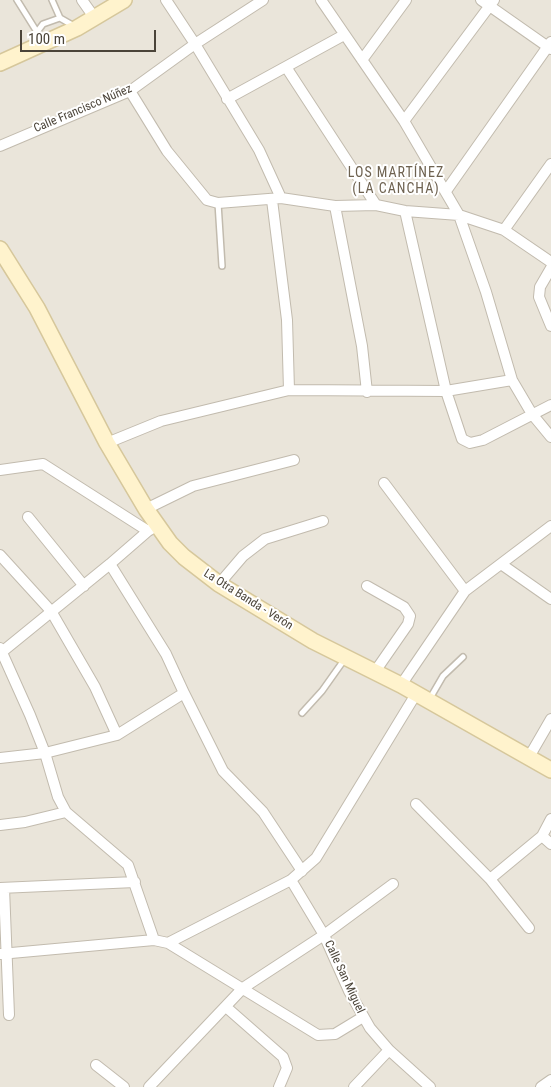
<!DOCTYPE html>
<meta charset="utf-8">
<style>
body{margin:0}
#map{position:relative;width:551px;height:1087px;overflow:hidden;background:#f6f3ec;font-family:"Roboto Condensed",sans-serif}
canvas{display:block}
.scale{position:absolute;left:20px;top:30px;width:136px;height:22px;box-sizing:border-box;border:2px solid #4b4439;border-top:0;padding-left:6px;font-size:15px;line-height:18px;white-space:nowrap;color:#4b4439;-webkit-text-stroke:4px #fff;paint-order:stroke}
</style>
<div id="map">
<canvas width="551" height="1087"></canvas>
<div class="scale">100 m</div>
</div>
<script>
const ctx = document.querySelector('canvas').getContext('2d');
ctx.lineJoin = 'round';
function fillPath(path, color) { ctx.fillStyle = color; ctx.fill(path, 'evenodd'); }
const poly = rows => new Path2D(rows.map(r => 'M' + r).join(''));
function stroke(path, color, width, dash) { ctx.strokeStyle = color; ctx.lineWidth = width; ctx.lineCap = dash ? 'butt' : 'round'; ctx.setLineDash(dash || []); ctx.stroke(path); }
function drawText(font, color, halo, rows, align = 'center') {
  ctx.font = font + ' "Roboto Condensed",sans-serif'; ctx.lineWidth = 4; ctx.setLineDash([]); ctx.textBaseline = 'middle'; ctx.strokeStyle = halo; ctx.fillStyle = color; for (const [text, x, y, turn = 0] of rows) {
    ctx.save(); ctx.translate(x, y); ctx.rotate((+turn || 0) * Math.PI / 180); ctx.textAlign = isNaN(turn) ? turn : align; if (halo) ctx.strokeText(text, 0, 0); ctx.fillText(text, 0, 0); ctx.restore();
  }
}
fillPath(poly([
 [0,0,551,0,551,1087,0,1087]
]), '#eae5da');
const service = poly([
 [17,0,37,32,32,46],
 [52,0,60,18],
 [37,32,43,24,60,18,74,26],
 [218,203,222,266],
 [429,700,443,676,463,657],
 [302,713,322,691,344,660]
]);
const minor = poly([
 [82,0,94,17],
 [166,0,195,44,259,150,281,198],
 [321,0,404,121,459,215,486,292,512,380],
 [481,0,551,49],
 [362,60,406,0],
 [286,67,376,205],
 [130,91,167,151,207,200,218,203,281,198,335,206,376,205,405,211,459,215,504,230,551,262],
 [227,99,344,35],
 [404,121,494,0],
 [0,146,130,91,195,44,263,0],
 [446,191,551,42],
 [272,200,287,320,289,390],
 [335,206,362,346,367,392],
 [405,211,446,391,462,439,470,443,483,440,551,405],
 [504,230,551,164],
 [551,268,540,287,539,297,551,326],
 [107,443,161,421,289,390,446,391,512,380,532,414,551,437],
 [0,470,43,464,148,531,153,528],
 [384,483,465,591],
 [146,509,193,486,294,460],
 [28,517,84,586],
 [0,555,51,611,95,687,117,735],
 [501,564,551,599],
 [219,584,243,556,265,539,323,521],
 [367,586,404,607,410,616,408,624,374,673],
 [0,648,30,715,45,753,58,797,66,812,128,865,154,940],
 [3,651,110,564],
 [401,685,465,591,551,526],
 [184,693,223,771,263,812,302,871],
 [529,757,551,719],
 [0,758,45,753,117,735,184,693,166,654,110,564,148,531],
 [416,804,490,879,529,928],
 [0,825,25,822,66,812],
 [542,836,551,844],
 [490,879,542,836,551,819],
 [291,880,324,935,349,991,370,1028,389,1050,430,1087],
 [0,888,135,882],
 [4,888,9,1015],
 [168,943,318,1035,335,1034,363,1017],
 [0,954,154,940,168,943,291,880,316,858,416,694],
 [226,1007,283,1057,287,1068,279,1087],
 [96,1065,124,1087],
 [149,1087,243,988,324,935,393,884],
 [354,1087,389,1050],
 [541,1087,551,1080]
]);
const secondary = poly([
 [0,63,77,28,124,0],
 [0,249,37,308,107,443,146,509,170,543,184,557,219,584,313,641,401,685,551,770]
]);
stroke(service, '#c2bbae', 8);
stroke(minor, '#c2bbae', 12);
stroke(secondary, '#d6c79b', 18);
stroke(service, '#fff', 5);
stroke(minor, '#fff', 10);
stroke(secondary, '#fff3cd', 15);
drawText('12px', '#4b4439', '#fff', [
 ["Calle Francisco Núñez",83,109,-23],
 ["La Otra Banda - Verón",248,600,32],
 ["Calle San Miguel",344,977,65]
]);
ctx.letterSpacing = '1px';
drawText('14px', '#6e6250', '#fff', [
 ["LOS MARTÍNEZ",396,173],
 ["(LA CANCHA)",396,189]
]);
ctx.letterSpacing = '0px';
</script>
